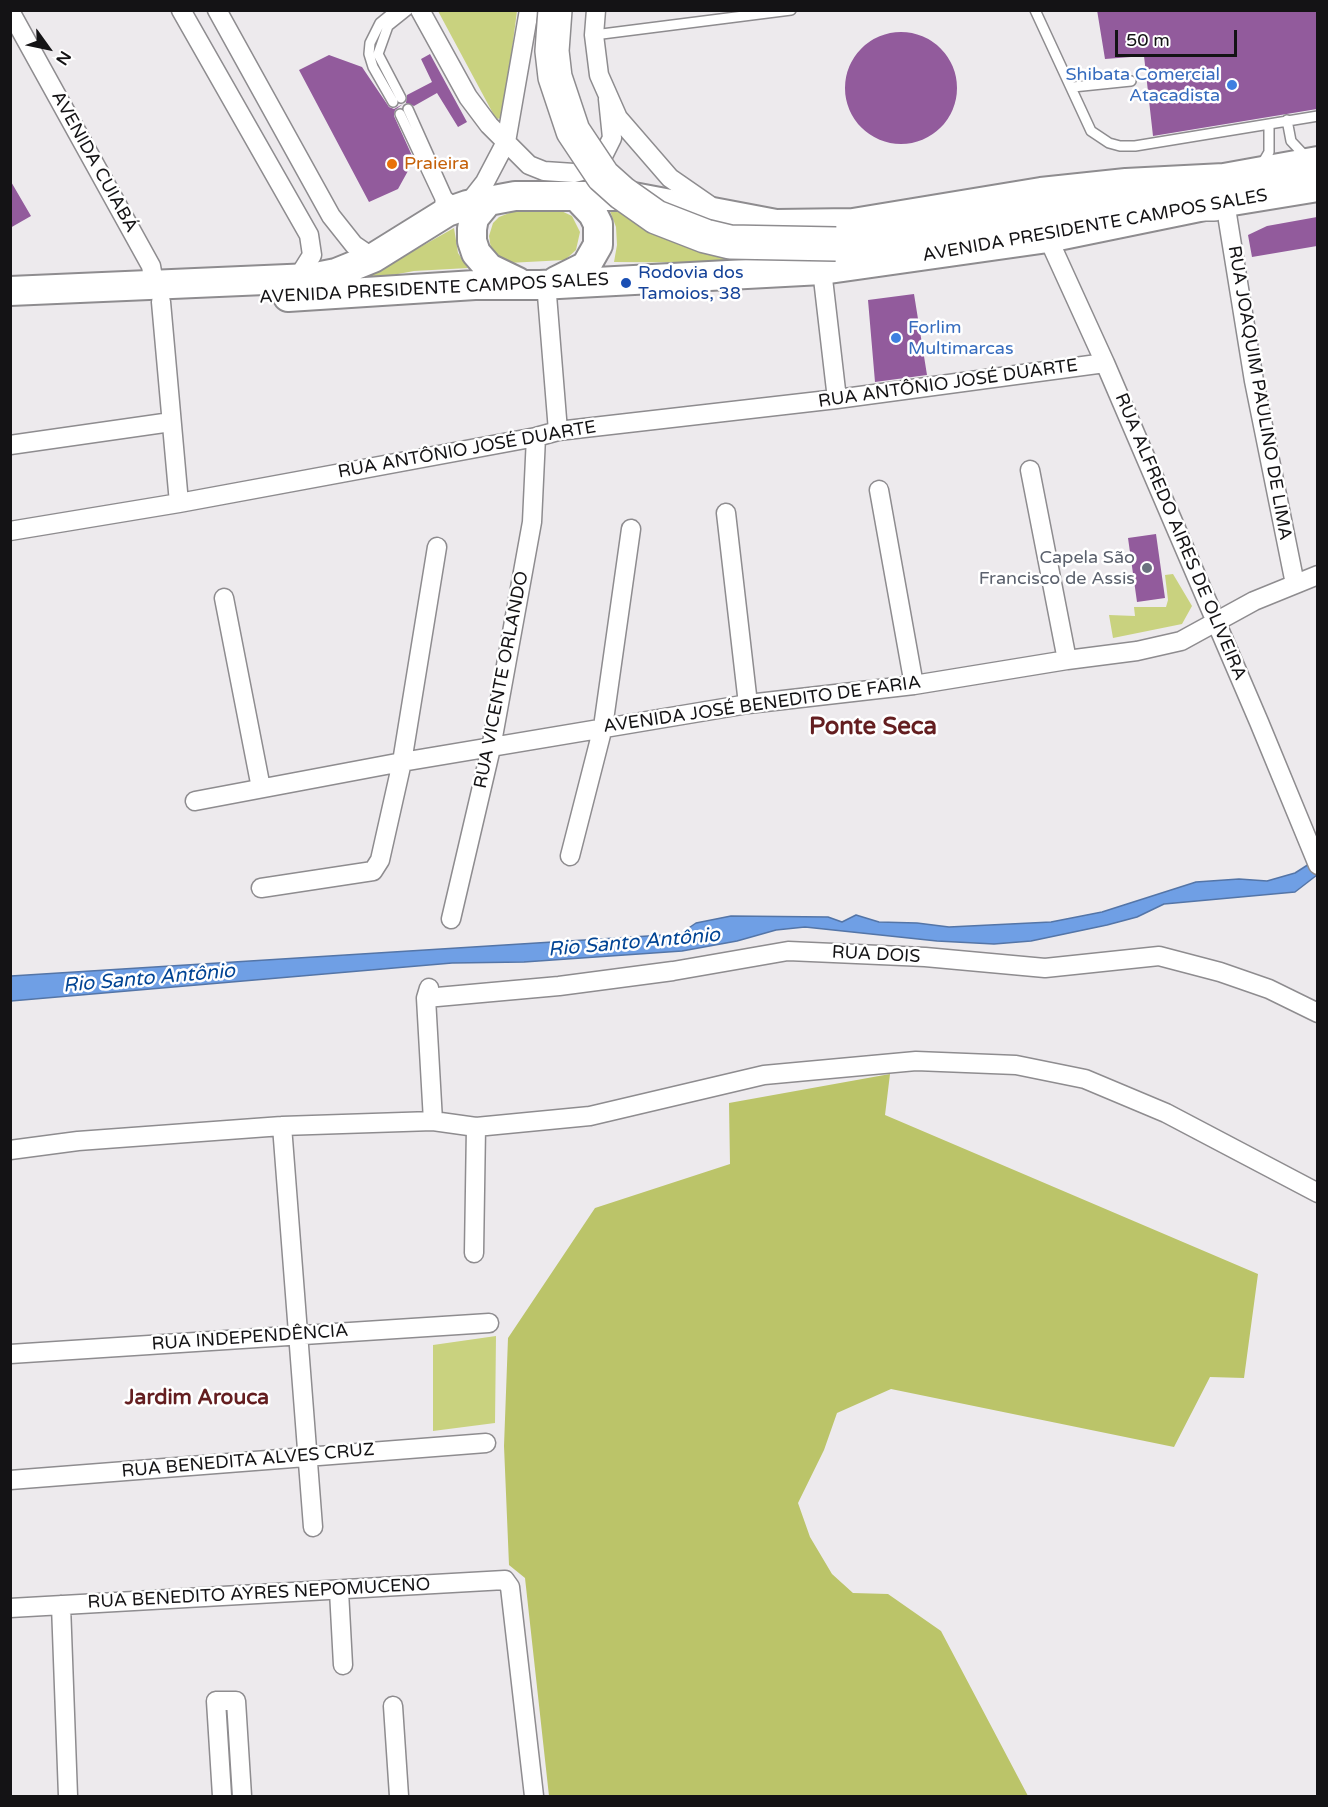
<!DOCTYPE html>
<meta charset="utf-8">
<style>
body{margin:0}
#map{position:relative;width:1328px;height:1807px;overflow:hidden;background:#edeaed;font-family:"Varela Round",sans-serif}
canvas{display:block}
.frame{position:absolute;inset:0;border:12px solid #141315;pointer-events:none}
.north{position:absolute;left:18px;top:18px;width:60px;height:60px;-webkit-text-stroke:4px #fff;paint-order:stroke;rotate:123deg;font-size:16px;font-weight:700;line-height:24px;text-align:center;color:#141315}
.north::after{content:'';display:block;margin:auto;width:21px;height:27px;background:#141315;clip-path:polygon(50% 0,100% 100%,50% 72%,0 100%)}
.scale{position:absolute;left:1115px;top:30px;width:122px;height:27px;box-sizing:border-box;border:3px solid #141315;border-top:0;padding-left:8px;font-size:18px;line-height:21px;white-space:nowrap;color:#141315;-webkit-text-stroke:4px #fff;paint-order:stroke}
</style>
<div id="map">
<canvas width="1328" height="1807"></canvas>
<div class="frame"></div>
<div class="north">N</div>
<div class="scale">50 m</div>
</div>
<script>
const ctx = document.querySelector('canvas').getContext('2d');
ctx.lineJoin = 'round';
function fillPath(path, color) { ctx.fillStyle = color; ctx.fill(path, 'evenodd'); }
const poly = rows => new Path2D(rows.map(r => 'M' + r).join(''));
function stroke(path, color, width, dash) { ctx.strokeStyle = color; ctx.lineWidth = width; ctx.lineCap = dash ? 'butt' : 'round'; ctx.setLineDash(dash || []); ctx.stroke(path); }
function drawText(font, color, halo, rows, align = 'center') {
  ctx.font = font + ' "Varela Round",sans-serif'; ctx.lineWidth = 5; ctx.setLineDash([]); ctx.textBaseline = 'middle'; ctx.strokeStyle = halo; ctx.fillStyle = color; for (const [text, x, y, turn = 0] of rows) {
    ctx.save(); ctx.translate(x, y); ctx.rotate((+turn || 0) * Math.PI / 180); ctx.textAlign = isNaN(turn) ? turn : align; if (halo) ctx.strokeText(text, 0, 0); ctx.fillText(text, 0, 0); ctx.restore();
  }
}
fillPath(poly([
 [438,11,517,11,503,118,496,119],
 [555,208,572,216,580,232,576,250,565,260,508,263,500,260,491,249,489,236,493,223,499,217,512,212],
 [624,209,758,258,765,263,614,262,617,245,616,227,610,211],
 [454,228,458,253,468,268,414,271,339,285,399,259],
 [1173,574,1192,606,1182,624,1113,638,1109,615,1135,616,1134,607,1166,607,1168,600,1165,575],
 [496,1336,495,1423,433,1431,433,1345]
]), '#c9d27f');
fillPath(poly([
 [890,1074,885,1115,1258,1274,1244,1378,1210,1377,1174,1447,891,1389,837,1413,824,1450,798,1503,810,1537,832,1574,853,1593,888,1594,941,1631,1028,1796,549,1796,525,1578,509,1565,504,1446,508,1338,595,1208,730,1164,729,1103]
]), '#bbc469');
const water = poly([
 [1317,859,1317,875,1295,892,1164,904,1137,917,1107,925,1031,941,994,944,937,941,805,927,776,930,737,941,682,951,524,962,452,963,11,1001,11,976,680,934,696,923,731,916,828,917,842,922,856,915,879,922,917,923,949,927,1051,922,1102,912,1196,882,1239,879,1267,881,1295,873,1317,859]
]);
fillPath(water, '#6f9fe5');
stroke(water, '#5475a7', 1.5);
fillPath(poly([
 [1097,10,1317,10,1317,109,1153,136,1144,56,1105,59],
 '845 88a56 56 0 1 1 112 0a56 56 0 1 1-112 0Z',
 [430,54,467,122,458,127,437,93,414,106,406,103,407,95,432,82,421,59],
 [329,55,362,67,389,107,394,109,403,104,395,110,394,116,414,160,398,189,369,202,299,70],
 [10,180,31,216,10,228],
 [1317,217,1317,246,1252,257,1248,235,1267,226],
 [914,294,927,375,875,382,868,300],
 [1156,534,1165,598,1137,602,1128,538]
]), '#925b9c');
const lane = poly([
 [1035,10,1091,131,1109,143,1120,146,1135,146,1318,116],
 [594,35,791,10],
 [1073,87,1131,81],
 [401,98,378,54,388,26,408,10],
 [393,102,373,67,369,54,370,43,380,23,396,10],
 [408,109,447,196,457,205],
 [400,114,440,199,440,212],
 [1287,120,1291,141,1307,158],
 [1262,164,1269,152,1269,124]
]);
const street = poly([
 [181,10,309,235,312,255,297,279],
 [217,10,331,216,354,245,373,258],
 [420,10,468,97,489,125,529,165,544,171,574,173,586,170,603,156,612,138,608,99],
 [596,10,594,35,599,75,618,118,670,178,709,205],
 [10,11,151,266,154,283],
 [1225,202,1254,381,1295,584],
 [467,205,485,182,506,142,529,10],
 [1048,238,1105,363,1259,722,1318,865],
 [822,270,837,399],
 [540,285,547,295,558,431],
 [161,302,179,503],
 [10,445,171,422],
 [1030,470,1067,660],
 [879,490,914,685],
 [726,513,748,704],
 [10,531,179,503,536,437,558,431,837,399,1105,363],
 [224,598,261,788],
 [195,801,402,762,748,704,914,685,1067,660,1137,651,1181,641,1254,601,1318,575],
 [570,856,603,727,631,529],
 [261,888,373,871,380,860,402,762,437,547],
 [451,919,491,748,532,522,536,437],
 [429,988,426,998,433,1121],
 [426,998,559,986,673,971,788,951,925,957,1045,968,1159,956,1220,972,1269,989,1318,1013],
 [282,1126,313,1527],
 [10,1150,78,1141,282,1126,433,1121,476,1127,590,1116,764,1075,916,1061,1016,1065,1085,1079,1166,1113,1318,1193],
 [474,1253,476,1127],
 [10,1354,489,1323],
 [10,1480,486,1443],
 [339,1591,343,1665],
 [61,1605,68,1796],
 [10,1608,505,1580,510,1587,534,1796],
 [393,1706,399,1796],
 [222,1796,216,1701,236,1701,242,1796]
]);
const primary = poly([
 [488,201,474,218,472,229,472,241,476,253,489,268,518,282],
 [556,281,586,266,598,245,598,224,593,214,576,196],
 [10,291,311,278,336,273,373,258,447,212,467,205,515,196,628,196,776,224,853,223,1041,192,1126,183,1224,178,1318,161],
 [288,297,475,285,540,285,822,270,1048,238,1214,204,1318,187]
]);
const highway = poly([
 [836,244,882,241,1071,210,1156,204,1214,204]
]);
stroke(lane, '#8e8c8f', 12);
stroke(street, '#8e8c8f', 21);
stroke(primary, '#8e8c8f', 32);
stroke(highway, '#8e8c8f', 36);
stroke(lane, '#fff', 9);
stroke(street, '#fff', 18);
stroke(primary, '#fff', 28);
stroke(highway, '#fff', 33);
const highwayBridge = poly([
 [555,10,552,51,555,77,573,131,603,176,622,193,656,217,705,236,730,242,836,244]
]);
stroke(highwayBridge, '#8e8c8f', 36, []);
stroke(highwayBridge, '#fff', 33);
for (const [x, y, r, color] of [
 [1232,85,6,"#3f7fe0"],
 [392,164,6,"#e8710a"],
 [626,283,6,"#1a4fb4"],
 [896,338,6,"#3f7fe0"],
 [1147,568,6,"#6b7280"]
]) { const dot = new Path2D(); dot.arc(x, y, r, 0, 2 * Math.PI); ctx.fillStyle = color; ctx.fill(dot); stroke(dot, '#fff', 2); }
drawText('18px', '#366cbe', '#fff', [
 ["Shibata Comercial",1220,75],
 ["Atacadista",1220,96],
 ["Forlim",908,328,"left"],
 ["Multimarcas",908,349,"left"]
], 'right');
drawText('18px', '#141315', '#fff', [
 ["AVENIDA CUIABÁ",94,162,61],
 ["AVENIDA PRESIDENTE CAMPOS SALES",1095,226,-10],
 ["AVENIDA PRESIDENTE CAMPOS SALES",434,289,-3],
 ["RUA ANTÔNIO JOSÉ DUARTE",948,384,-8],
 ["RUA JOAQUIM PAULINO DE LIMA",1259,393,80],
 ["RUA ANTÔNIO JOSÉ DUARTE",467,450,-10],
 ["RUA ALFREDO AIRES DE OLIVEIRA",1180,537,67],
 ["RUA VICENTE ORLANDO",502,680,-79],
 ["AVENIDA JOSÉ BENEDITO DE FARIA",762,705,-8],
 ["RUA DOIS",876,955,3],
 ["RUA INDEPENDÊNCIA",250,1338,-4],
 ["RUA BENEDITA ALVES CRUZ",248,1461,-5],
 ["RUA BENEDITO AYRES NEPOMUCENO",259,1594,-3]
]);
drawText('18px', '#c56008', '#fff', [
 ["Praieira",404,164]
], 'left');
drawText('18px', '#164399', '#fff', [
 ["Rodovia dos",638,273],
 ["Tamoios, 38",638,294]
], 'left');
drawText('18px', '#5b616d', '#fff', [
 ["Capela São",1135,558],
 ["Francisco de Assis",1135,579]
], 'right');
drawText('italic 20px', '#014494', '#fff', [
 ["Rio Santo Antônio",634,943,-5],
 ["Rio Santo Antônio",149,979,-5]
]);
drawText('bold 21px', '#641e20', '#fff', [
 ["Jardim Arouca",197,1398]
]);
drawText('bold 24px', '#641e20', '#fff', [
 ["Ponte Seca",873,728]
]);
</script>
